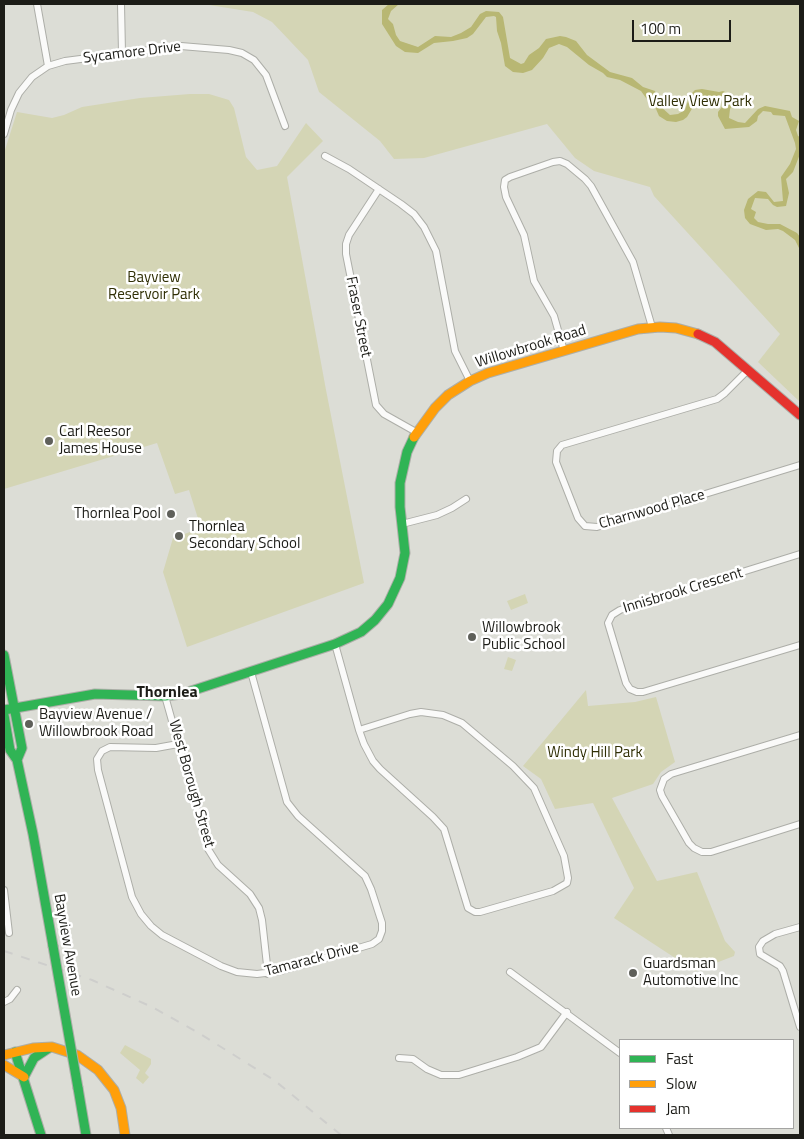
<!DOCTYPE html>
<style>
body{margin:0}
#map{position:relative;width:804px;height:1139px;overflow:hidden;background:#dcddd6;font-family:"Titillium Web",sans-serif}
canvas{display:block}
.frame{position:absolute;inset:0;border:5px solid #1c1c17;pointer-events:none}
.legend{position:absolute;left:619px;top:1039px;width:175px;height:90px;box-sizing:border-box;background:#fff;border:1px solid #a4a4a2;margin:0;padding:6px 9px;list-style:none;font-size:15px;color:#1c1c17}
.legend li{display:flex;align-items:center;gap:10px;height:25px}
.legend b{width:25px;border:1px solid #a4a4a2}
.scale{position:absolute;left:632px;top:20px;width:99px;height:22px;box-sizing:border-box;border:2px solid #1c1c17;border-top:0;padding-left:6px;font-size:15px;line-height:18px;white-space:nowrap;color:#1c1c17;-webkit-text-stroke:4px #fff;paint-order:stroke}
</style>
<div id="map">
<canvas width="804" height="1139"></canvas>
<div class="frame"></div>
<ul class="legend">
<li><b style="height:6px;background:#30b455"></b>Fast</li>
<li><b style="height:6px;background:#ff9f0a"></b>Slow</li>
<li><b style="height:6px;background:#e5322d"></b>Jam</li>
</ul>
<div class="scale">100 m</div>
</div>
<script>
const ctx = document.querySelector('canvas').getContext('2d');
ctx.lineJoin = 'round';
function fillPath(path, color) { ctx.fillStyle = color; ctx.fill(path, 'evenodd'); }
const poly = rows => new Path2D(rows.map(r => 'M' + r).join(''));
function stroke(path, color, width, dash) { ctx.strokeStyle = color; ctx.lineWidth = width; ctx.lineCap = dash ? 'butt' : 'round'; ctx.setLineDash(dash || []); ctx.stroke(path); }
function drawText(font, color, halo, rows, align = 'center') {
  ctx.font = font + ' "Titillium Web",sans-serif'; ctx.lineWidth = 5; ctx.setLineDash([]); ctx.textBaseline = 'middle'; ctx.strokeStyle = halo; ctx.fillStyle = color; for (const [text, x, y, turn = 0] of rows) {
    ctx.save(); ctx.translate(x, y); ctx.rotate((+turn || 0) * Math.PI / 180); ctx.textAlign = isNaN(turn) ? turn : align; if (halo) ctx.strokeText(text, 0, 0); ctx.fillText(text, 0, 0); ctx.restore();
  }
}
fillPath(poly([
 [203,4,800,4,800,402,758,362,780,334,654,196,650,187,594,171,575,158,547,124,424,158,394,159,380,141,319,92,308,60,272,22,253,12],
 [190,94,209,94,229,100,234,108,246,157,257,170,277,166,306,123,323,141,287,177,326,390,364,583,187,647,163,572,173,538,201,528,189,490,175,494,157,443,4,489,4,153,17,112,52,118,64,115,82,107,140,98],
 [525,594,528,603,511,610,507,601],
 [508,657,516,660,512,671,504,669],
 [586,690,588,706,635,702,656,697,675,762,661,772,653,784,612,798,657,881,697,872,725,941,735,952,734,956,695,971,614,918,634,888,593,803,555,809,541,779,523,766],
 [125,1045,151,1059,151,1064,145,1073,149,1077,143,1084,136,1078,140,1070,120,1053]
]), '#d4d5b5');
fillPath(poly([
 [389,4,399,4,391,11,388,19,393,24,396,35,400,41,418,47,435,36,451,37,461,33,471,27,480,14,486,11,499,12,503,17,510,58,521,64,524,63,529,55,539,48,546,39,560,36,566,37,576,41,587,55,610,72,632,78,643,87,655,91,660,106,670,115,678,114,685,110,690,95,695,90,702,89,719,92,723,91,732,95,734,102,730,109,729,118,738,122,745,123,758,109,765,106,790,111,792,117,799,121,796,130,798,136,800,137,800,154,793,172,786,179,789,193,786,206,777,207,773,205,768,199,755,198,751,209,756,212,754,218,758,222,768,224,780,224,797,233,800,237,800,250,795,240,783,231,778,229,766,230,750,224,745,218,744,210,748,199,758,191,766,192,774,202,783,201,781,177,790,164,796,149,795,143,785,116,773,115,771,112,763,111,758,116,757,121,749,127,725,129,718,116,718,112,727,100,727,98,722,96,705,97,698,94,694,97,693,107,687,117,683,120,676,122,667,121,659,116,653,102,646,98,641,91,620,80,607,77,603,73,589,65,567,47,559,44,549,48,543,58,532,70,523,73,513,72,505,66,501,43,497,31,496,17,494,16,486,17,473,34,467,38,453,41,434,43,418,53,405,52,396,46,382,24,382,10]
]), '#b8b773');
const street = poly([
 [37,4,48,66],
 [121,4,122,53],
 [4,134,11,110,19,93,32,77,48,66,65,61,181,46,229,50,242,53,254,60,266,75,285,126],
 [325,156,349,169,401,204,414,214,424,227,436,251,455,351,470,381],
 [379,189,349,235,346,244,346,254,376,405,384,414,416,432],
 [564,351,554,316,534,281,524,235,506,197,504,187,505,180,510,177,553,162,560,161,567,164,585,179,591,186,633,262,652,327],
 [748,370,725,393,717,399,562,445,557,451,556,462,578,518,585,526,597,527,800,465],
 [402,524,437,515,452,508,466,499],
 [800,554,620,610,612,615,608,623,626,683,630,689,637,692,643,692,800,645],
 [335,644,359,730,364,744,373,761,380,769,433,817,444,829,468,908,475,912,480,912,553,891,567,883,568,878,564,856,534,788,513,766,462,723,443,715,421,712,410,714,359,730],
 [165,696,208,849,218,865,250,894,259,908,262,920,268,974],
 [800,735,671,774,664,779,660,790,662,796,689,843,694,848,702,852,711,852,800,824],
 [178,744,156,748,110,747,102,751,97,759,98,770,132,897,141,914,151,926,162,935,221,966,237,972,257,974,281,971,372,944,379,939,382,931,382,923,371,889,365,876,298,816,287,802,251,672],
 [4,890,9,933],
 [800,927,775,934,763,941,759,947,760,954,780,966,783,971,800,1027],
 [510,972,620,1053],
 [4,1002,10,999,17,990],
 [399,1058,413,1059,427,1069,441,1075,459,1075,517,1057,541,1047,567,1012],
 [666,1128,669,1135]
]);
const fast = poly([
 [4,655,22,748,17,760],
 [4,710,95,694,165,696,182,694,335,644,361,632,375,620,388,604,400,578,405,553,400,507,400,483,407,452,414,437],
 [4,715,10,750,17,760,33,834,53,946],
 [15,1052,41,1135],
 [24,1077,34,1058,49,1048],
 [78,1088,86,1135]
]);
const slow = poly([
 [414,437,435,408,448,395,470,381,488,373,638,329,660,327,676,328,698,334],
 [4,1055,33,1048,52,1047,77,1055,98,1070,114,1090,121,1108,125,1135],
 [4,1065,24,1077]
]);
const jam = poly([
 [698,334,715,342,800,415]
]);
stroke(street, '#adaea8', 8);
stroke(fast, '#adaea8', 11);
stroke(slow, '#adaea8', 11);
stroke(jam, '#adaea8', 11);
stroke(street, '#fafaf9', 6);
stroke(fast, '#30b455', 9);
stroke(slow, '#ff9f0a', 9);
stroke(jam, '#e5322d', 9);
stroke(poly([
 [4,951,92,980,152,1007,197,1032,274,1080,341,1135]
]), '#cececc', 2, [9, 9]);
const fastBridge = poly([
 [53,946,78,1088]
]);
stroke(fastBridge, '#adaea8', 11, []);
stroke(fastBridge, '#30b455', 9);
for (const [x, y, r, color] of [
 [49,441,5,"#5f605a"],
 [171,514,5,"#5f605a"],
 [179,536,5,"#5f605a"],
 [472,637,5,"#5f605a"],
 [29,724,5,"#5f605a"],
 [633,973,5,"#5f605a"]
]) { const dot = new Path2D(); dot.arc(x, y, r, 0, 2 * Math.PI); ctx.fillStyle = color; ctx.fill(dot); stroke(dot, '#fff', 2); }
drawText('15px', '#1c1c17', '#fff', [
 ["Sycamore Drive",132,53,-7],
 ["Fraser Street",358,317,79],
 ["Willowbrook Road",531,347,-17],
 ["Charnwood Place",652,510,-16],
 ["Innisbrook Crescent",683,591,-17],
 ["West Borough Street",191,784,74],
 ["Bayview Avenue",67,945,80],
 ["Tamarack Drive",312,960,-15]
]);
drawText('15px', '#302f05', '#fff', [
 ["Valley View Park",700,102],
 ["Bayview",154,278],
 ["Reservoir Park",154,295],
 ["Windy Hill Park",595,753]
]);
drawText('15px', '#1c1c17', '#fff', [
 ["Carl Reesor",59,432],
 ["James House",59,449],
 ["Thornlea Pool",161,514,"right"],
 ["Thornlea",189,527],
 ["Secondary School",189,544],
 ["Willowbrook",482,628],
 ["Public School",482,645],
 ["Bayview Avenue /",39,715],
 ["Willowbrook Road",39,732],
 ["Guardsman",643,964],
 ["Automotive Inc",643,981]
], 'left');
drawText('bold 16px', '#1c1c17', '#fff', [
 ["Thornlea",167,693]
]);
</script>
